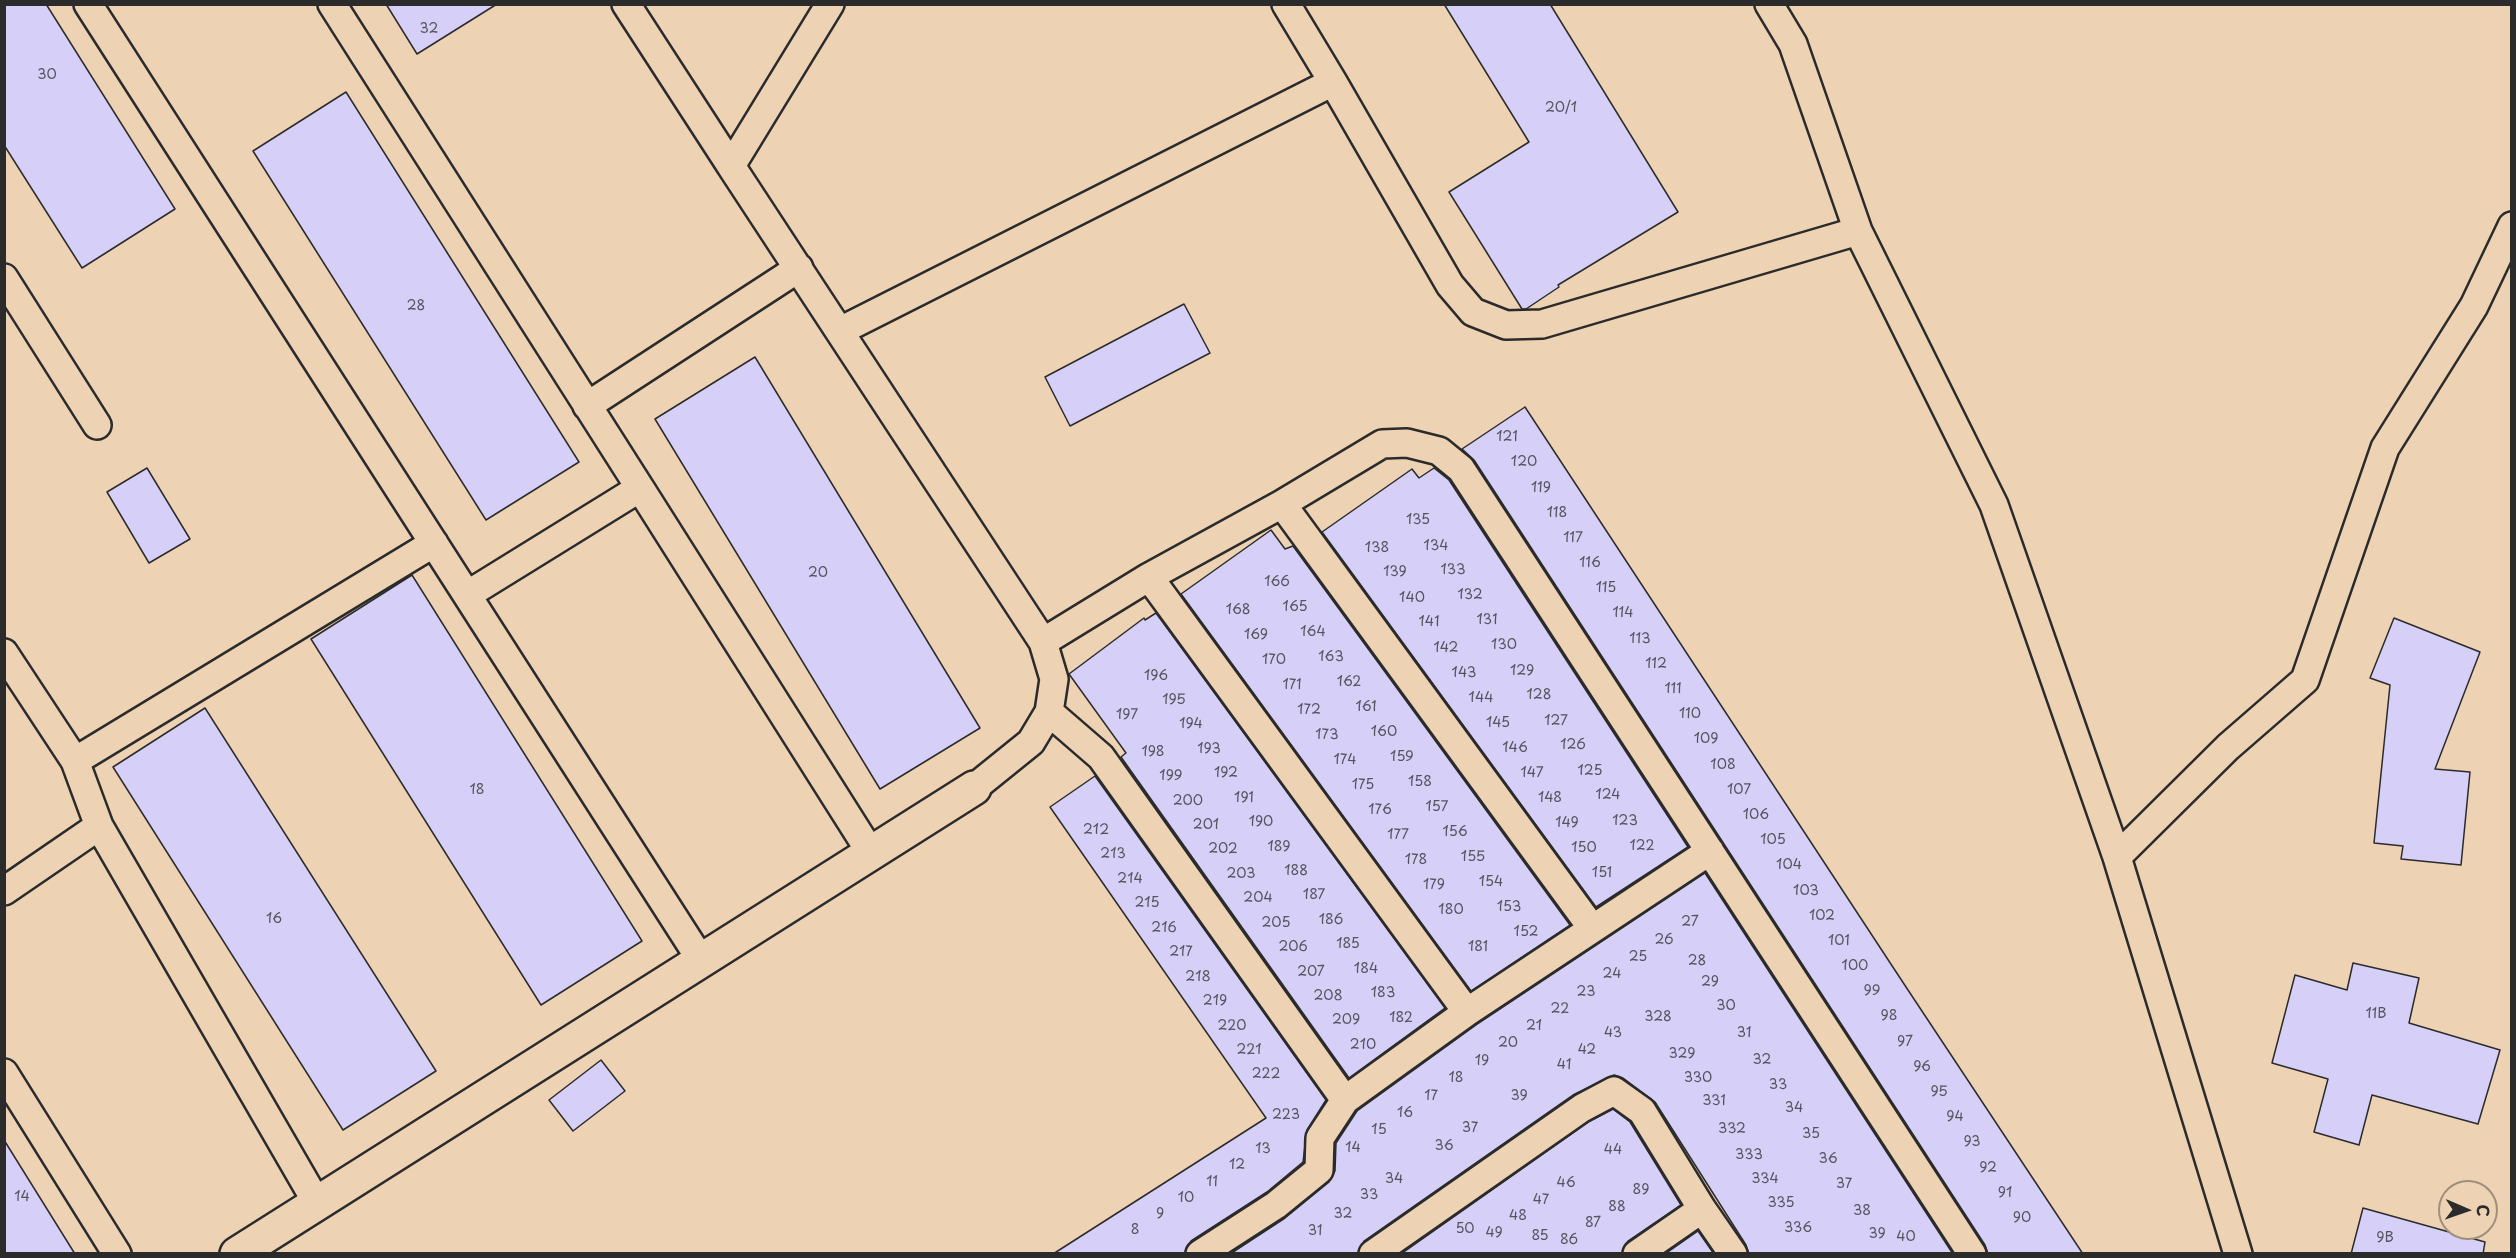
<!DOCTYPE html>
<meta charset="utf-8">
<style>
body{margin:0}
#map{position:relative;width:2516px;height:1258px;overflow:hidden;background:#edd2b4;font-family:"Playpen Sans",sans-serif}
canvas{display:block}
.frame{position:absolute;inset:0;border:6px solid #2b2b2b;pointer-events:none}
.north{position:absolute;left:2438px;top:1180px;width:60px;height:60px;box-sizing:border-box;background:#edd2b4;border:2px solid #9f8f7d;border-radius:50%;rotate:92deg;font-size:16px;font-weight:700;line-height:24px;text-align:center;color:#2b2b2b}
.north::after{content:'';display:block;margin:auto;width:21px;height:27px;background:#2b2b2b;clip-path:polygon(50% 0,100% 100%,50% 72%,0 100%)}
</style>
<div id="map">
<canvas width="2516" height="1258"></canvas>
<div class="frame"></div>
<div class="north">С</div>
</div>
<script>
const ctx = document.querySelector('canvas').getContext('2d');
ctx.lineJoin = 'round';
function fillPath(path, color) { ctx.fillStyle = color; ctx.fill(path, 'evenodd'); }
const poly = rows => new Path2D(rows.map(r => 'M' + r).join(''));
function stroke(path, color, width, dash) { ctx.strokeStyle = color; ctx.lineWidth = width; ctx.lineCap = dash ? 'butt' : 'round'; ctx.setLineDash(dash || []); ctx.stroke(path); }
function drawText(font, color, halo, rows, align = 'center') {
  ctx.font = font + ' "Playpen Sans",sans-serif'; ctx.lineWidth = 6; ctx.setLineDash([]); ctx.textBaseline = 'middle'; ctx.strokeStyle = halo; ctx.fillStyle = color; for (const [text, x, y, turn = 0] of rows) {
    ctx.save(); ctx.translate(x, y); ctx.rotate((+turn || 0) * Math.PI / 180); ctx.textAlign = isNaN(turn) ? turn : align; if (halo) ctx.strokeText(text, 0, 0); ctx.fillText(text, 0, 0); ctx.restore();
  }
}
const building = poly([
 [4,4,46,4,175,209,82,268,4,145,4,4],
 [386,4,497,4,417,54,386,4],
 [1444,4,1550,4,1678,212,1558,285,1559,287,1526,309,1522,309,1449,192,1529,142,1444,4],
 [346,92,579,462,486,520,253,151,346,92],
 [1184,304,1210,353,1070,426,1045,377,1184,304],
 [755,357,980,728,880,789,655,419,755,357],
 [1525,407,1906,987,2083,1254,1988,1254,1985,1245,1474,460,1462,449,1525,407],
 [147,468,190,539,149,563,107,492,147,468],
 [1434,468,1449,480,1688,847,1596,907,1322,532,1412,469,1419,478,1434,468],
 [1271,530,1285,549,1293,546,1570,925,1471,991,1181,594,1271,530],
 [412,575,642,941,541,1005,311,639,412,575],
 [1156,613,1445,1008,1349,1078,1121,757,1126,753,1069,674,1144,618,1145,620,1156,613],
 [2394,618,2480,652,2435,769,2470,772,2461,865,2401,859,2403,846,2374,843,2390,685,2370,678,2394,618],
 [205,708,436,1071,343,1130,113,767,205,708],
 [1095,776,1326,1100,1307,1130,1303,1162,1267,1192,1191,1241,1184,1254,1053,1254,1266,1118,1050,807,1095,776],
 [1705,873,1953,1254,1749,1254,1746,1245,1655,1102,1623,1078,1614,1075,1573,1095,1364,1241,1358,1254,1230,1254,1285,1218,1329,1182,1335,1171,1336,1143,1357,1111,1476,1025,1705,873],
 [2353,963,2419,978,2409,1023,2500,1050,2478,1124,2372,1095,2359,1145,2314,1132,2328,1079,2272,1063,2295,975,2347,990,2353,963],
 [601,1060,625,1091,573,1131,549,1100,601,1060],
 [1613,1109,1630,1122,1681,1205,1628,1241,1622,1254,1401,1254,1590,1121,1613,1109],
 [4,1140,75,1254,4,1254,4,1140],
 [2363,1208,2485,1242,2483,1254,2351,1254,2363,1208],
 [1698,1231,1714,1254,1665,1254,1698,1231]
]);
fillPath(building, '#d6cff8');
stroke(building, '#2b2b2b', 1.5);
const service = poly([
 [88,4,701,960],
 [332,4,640,488],
 [626,4,731,166],
 [830,4,731,166,1043,642,1054,679,1049,712,1031,742,974,788],
 [1286,4,1333,82],
 [1769,4,1793,44,1858,231,1994,505,2117,857,2238,1254],
 [4,278,97,425],
 [840,331,1333,82,1450,285,1473,312,1506,325,1542,324,1858,231],
 [587,406,799,268],
 [1282,504,1592,928],
 [1149,577,1467,1012],
 [467,595,640,488,871,853],
 [1043,642,1149,577,1282,504,1382,444,1407,443,1439,451,1461,469,1972,1254],
 [4,653,75,761,99,826,317,1203],
 [1049,712,1101,757,1345,1100],
 [75,761,434,543],
 [2117,857,2228,747,2305,680,2385,448,2474,306,2512,226],
 [4,891,99,826],
 [4,1073,117,1254],
 [1200,1254,1276,1205,1319,1170,1320,1138,1345,1100,1467,1012,1710,851],
 [1373,1254,1582,1108,1614,1091,1642,1111,1702,1209,1733,1254],
 [1637,1254,1702,1209]
]);
const minor = poly([
 [237,1254,974,788]
]);
stroke(service, '#2b2b2b', 32);
stroke(minor, '#2b2b2b', 38);
stroke(service, '#edd2b4', 27);
stroke(minor, '#edd2b4', 33);
drawText('14px', '#56545e', null, [
 ["32",429,29],
 ["30",47,75],
 ["20/1",1561,108],
 ["28",416,306],
 ["121",1507,437],
 ["120",1524,462],
 ["119",1541,488],
 ["118",1557,513],
 ["135",1418,520],
 ["117",1573,538],
 ["134",1436,546],
 ["138",1377,548],
 ["116",1590,563],
 ["133",1453,570],
 ["139",1395,572],
 ["20",818,573],
 ["166",1277,582],
 ["115",1606,588],
 ["132",1470,595],
 ["140",1412,598],
 ["165",1295,607],
 ["168",1238,610],
 ["114",1623,613],
 ["131",1487,620],
 ["141",1429,622],
 ["164",1313,632],
 ["169",1256,635],
 ["113",1640,639],
 ["130",1504,645],
 ["142",1446,648],
 ["163",1331,657],
 ["170",1274,660],
 ["112",1656,664],
 ["129",1522,671],
 ["143",1464,673],
 ["196",1156,676],
 ["162",1349,682],
 ["171",1292,685],
 ["111",1673,689],
 ["128",1539,695],
 ["144",1481,698],
 ["195",1174,700],
 ["161",1366,707],
 ["172",1309,710],
 ["110",1690,714],
 ["197",1127,715],
 ["127",1556,721],
 ["145",1498,723],
 ["194",1191,724],
 ["160",1384,732],
 ["173",1327,735],
 ["109",1706,739],
 ["126",1573,745],
 ["146",1515,748],
 ["193",1209,749],
 ["198",1153,752],
 ["159",1402,757],
 ["174",1345,760],
 ["108",1723,765],
 ["125",1590,771],
 ["192",1226,773],
 ["147",1532,773],
 ["199",1171,776],
 ["158",1420,782],
 ["175",1363,785],
 ["18",477,790],
 ["107",1739,790],
 ["124",1608,795],
 ["191",1244,798],
 ["148",1550,798],
 ["200",1188,801],
 ["157",1437,807],
 ["176",1380,810],
 ["106",1756,815],
 ["123",1625,821],
 ["190",1261,822],
 ["149",1567,823],
 ["201",1206,825],
 ["212",1096,830],
 ["156",1455,832],
 ["177",1398,835],
 ["105",1773,840],
 ["122",1642,846],
 ["189",1279,847],
 ["150",1584,848],
 ["202",1223,849],
 ["213",1113,854],
 ["155",1473,857],
 ["178",1416,860],
 ["104",1789,865],
 ["188",1296,871],
 ["151",1602,873],
 ["203",1241,874],
 ["214",1130,879],
 ["154",1491,882],
 ["179",1434,885],
 ["103",1806,891],
 ["187",1314,895],
 ["204",1258,898],
 ["215",1147,903],
 ["153",1509,907],
 ["180",1451,910],
 ["102",1822,916],
 ["16",274,919],
 ["186",1331,920],
 ["27",1690,922],
 ["205",1276,923],
 ["216",1164,928],
 ["152",1526,932],
 ["26",1664,940],
 ["101",1839,941],
 ["185",1348,944],
 ["206",1293,947],
 ["181",1478,947],
 ["217",1181,952],
 ["25",1638,957],
 ["28",1697,961],
 ["100",1855,966],
 ["184",1366,969],
 ["207",1311,972],
 ["24",1612,974],
 ["218",1198,977],
 ["29",1710,982],
 ["99",1872,991],
 ["23",1586,992],
 ["183",1383,993],
 ["208",1328,996],
 ["219",1215,1001],
 ["30",1726,1006],
 ["22",1560,1009],
 ["11В",2376,1014],
 ["98",1889,1016],
 ["328",1658,1017],
 ["182",1401,1018],
 ["209",1346,1020],
 ["220",1232,1026],
 ["21",1534,1026],
 ["43",1613,1033],
 ["31",1744,1033],
 ["97",1905,1042],
 ["20",1508,1043],
 ["210",1363,1045],
 ["221",1249,1050],
 ["42",1587,1050],
 ["329",1682,1054],
 ["32",1762,1060],
 ["19",1482,1061],
 ["41",1564,1065],
 ["96",1922,1067],
 ["222",1266,1074],
 ["18",1456,1078],
 ["330",1698,1078],
 ["33",1778,1085],
 ["95",1939,1092],
 ["17",1431,1096],
 ["39",1519,1096],
 ["331",1714,1101],
 ["34",1794,1108],
 ["16",1405,1113],
 ["223",1286,1115],
 ["94",1955,1117],
 ["37",1470,1128],
 ["332",1732,1129],
 ["15",1379,1130],
 ["35",1811,1134],
 ["93",1972,1142],
 ["36",1444,1146],
 ["14",1353,1148],
 ["13",1263,1149],
 ["44",1613,1150],
 ["333",1749,1155],
 ["36",1828,1159],
 ["12",1237,1165],
 ["92",1988,1168],
 ["34",1394,1179],
 ["334",1765,1179],
 ["11",1212,1182],
 ["46",1566,1183],
 ["37",1844,1184],
 ["89",1641,1190],
 ["91",2005,1193],
 ["33",1369,1195],
 ["14",22,1197],
 ["10",1186,1198],
 ["47",1541,1200],
 ["335",1781,1203],
 ["88",1617,1207],
 ["38",1862,1211],
 ["9",1160,1214],
 ["32",1343,1214],
 ["48",1518,1216],
 ["90",2022,1218],
 ["87",1593,1223],
 ["336",1798,1228],
 ["50",1465,1229],
 ["8",1135,1230],
 ["31",1315,1231],
 ["49",1494,1233],
 ["39",1877,1234],
 ["85",1540,1236],
 ["40",1906,1237],
 ["9В",2385,1238],
 ["86",1569,1240]
]);
</script>
